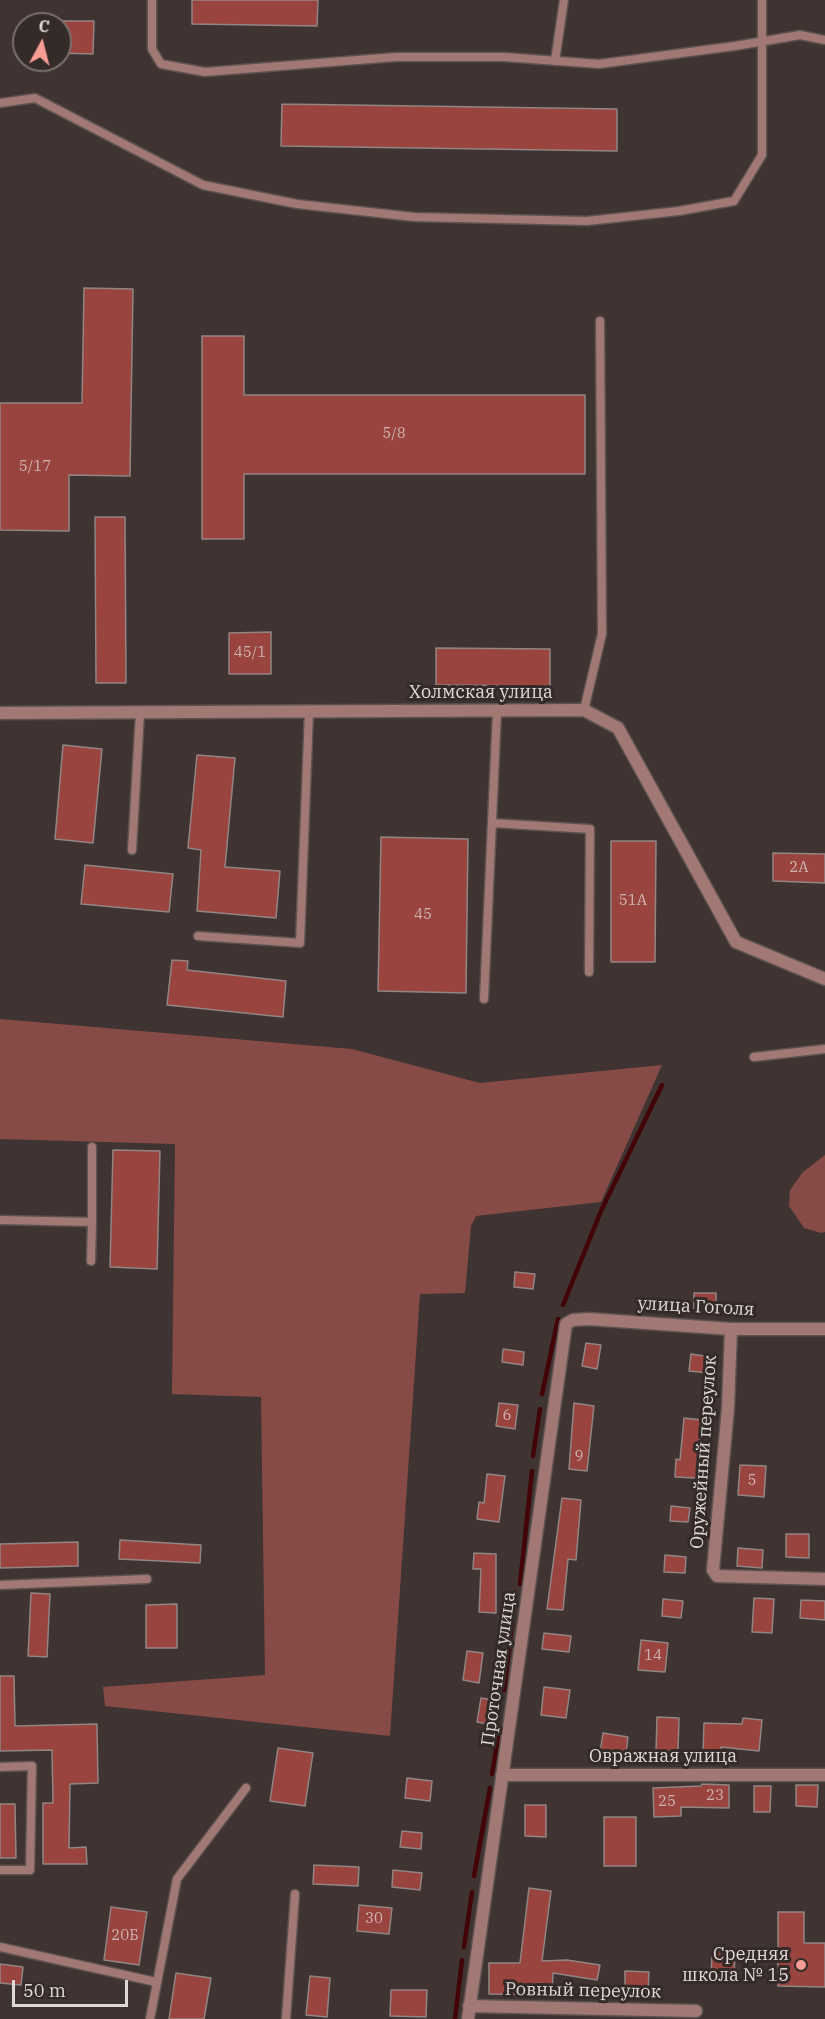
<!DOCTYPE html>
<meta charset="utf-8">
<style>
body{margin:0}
#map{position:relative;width:825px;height:2019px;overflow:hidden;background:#3f3432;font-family:"IBM Plex Serif",serif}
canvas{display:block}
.north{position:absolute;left:12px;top:12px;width:60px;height:60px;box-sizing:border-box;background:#342a28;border:2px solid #79706e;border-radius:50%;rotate:7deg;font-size:16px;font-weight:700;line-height:24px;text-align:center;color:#e0d8d8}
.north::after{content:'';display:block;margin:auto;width:21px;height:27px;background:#f59c94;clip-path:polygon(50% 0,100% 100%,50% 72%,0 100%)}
.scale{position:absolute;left:12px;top:1980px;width:116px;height:27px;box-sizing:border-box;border:3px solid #e0d8d8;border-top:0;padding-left:8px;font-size:18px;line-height:21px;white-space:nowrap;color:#e0d8d8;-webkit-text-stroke:4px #342a28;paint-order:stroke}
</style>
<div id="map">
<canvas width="825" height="2019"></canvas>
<div class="north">С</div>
<div class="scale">50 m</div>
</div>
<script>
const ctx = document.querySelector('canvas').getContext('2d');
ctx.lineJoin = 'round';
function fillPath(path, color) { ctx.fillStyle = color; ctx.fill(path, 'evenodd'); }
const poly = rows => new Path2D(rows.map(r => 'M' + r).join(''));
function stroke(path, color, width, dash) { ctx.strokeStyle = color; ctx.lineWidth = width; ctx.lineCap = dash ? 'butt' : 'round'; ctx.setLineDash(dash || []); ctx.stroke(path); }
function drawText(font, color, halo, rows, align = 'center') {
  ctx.font = font + ' "IBM Plex Serif",serif'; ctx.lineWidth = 6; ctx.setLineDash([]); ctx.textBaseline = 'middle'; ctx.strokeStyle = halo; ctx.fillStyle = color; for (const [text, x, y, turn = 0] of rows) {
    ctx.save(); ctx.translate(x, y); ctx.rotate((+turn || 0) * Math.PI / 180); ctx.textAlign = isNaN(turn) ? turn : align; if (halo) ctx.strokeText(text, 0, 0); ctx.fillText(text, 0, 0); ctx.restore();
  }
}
fillPath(poly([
 [0,1019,352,1049,480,1083,662,1065,601,1202,476,1216,471,1226,465,1293,420,1294,390,1736,105,1706,103,1687,265,1675,261,1397,172,1394,175,1144,0,1139],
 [825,1155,825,1232,821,1233,804,1228,789,1206,790,1190,803,1172]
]), '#864b46');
stroke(poly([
 [563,1305,601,1211,662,1085],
 [542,1394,558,1319],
 [533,1456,540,1409],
 [520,1584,532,1471],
 [504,1690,512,1621],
 [492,1774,498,1738],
 [474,1876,490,1788],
 [464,1947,472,1892],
 [455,2019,462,1960]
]), '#430407', 4.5);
const building = poly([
 [192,0,318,0,317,26,192,24,192,0],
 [60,21,94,21,93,54,60,53,60,21],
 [282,104,617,109,617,151,281,146,282,104],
 [84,288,133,289,130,476,69,475,69,531,0,530,0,403,82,403,84,288],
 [202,336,244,336,244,395,585,395,585,474,244,474,244,539,202,539,202,336],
 [95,517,125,517,126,683,96,683,95,517],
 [271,632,271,674,229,674,229,633,271,632],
 [436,648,550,649,550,686,436,685,436,648],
 [63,745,102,749,93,843,55,839,63,745],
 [197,755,235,758,225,867,280,871,276,918,197,911,201,850,188,848,197,755],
 [381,837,468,839,466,993,378,991,381,837],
 [611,841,656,841,655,962,611,962,611,841],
 [773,853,825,854,825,883,773,881,773,853],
 [85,865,173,874,169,912,81,904,85,865],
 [172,960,188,961,187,970,286,981,283,1017,167,1005,172,960],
 [113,1150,160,1151,157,1269,110,1267,113,1150],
 [515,1272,535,1274,533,1289,514,1287,515,1272],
 [694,1293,716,1293,716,1310,694,1309,694,1293],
 [586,1343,601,1345,597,1369,582,1366,586,1343],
 [503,1349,524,1352,523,1365,502,1362,503,1349],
 [691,1354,711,1357,709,1373,689,1371,691,1354],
 [499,1403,518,1405,515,1429,496,1426,499,1403],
 [574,1403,594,1406,587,1471,569,1469,574,1403],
 [684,1418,702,1420,696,1478,675,1477,676,1459,680,1460,684,1418],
 [740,1465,766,1466,764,1497,738,1495,740,1465],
 [487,1474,505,1476,499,1522,477,1519,479,1502,484,1503,487,1474],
 [562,1498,581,1500,576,1560,568,1559,563,1610,547,1609,562,1498],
 [671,1506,690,1508,688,1522,670,1521,671,1506],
 [786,1534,809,1534,809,1558,786,1557,786,1534],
 [120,1540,201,1545,200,1563,119,1559,120,1540],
 [78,1542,78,1566,0,1568,0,1544,78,1542],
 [738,1548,763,1550,762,1568,737,1566,738,1548],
 [474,1553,496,1554,496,1613,479,1612,481,1569,473,1569,474,1553],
 [665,1555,686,1557,685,1573,664,1572,665,1555],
 [31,1593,50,1594,47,1657,28,1656,31,1593],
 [754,1598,774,1599,772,1633,752,1632,754,1598],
 [663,1599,683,1601,681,1618,662,1616,663,1599],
 [801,1600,825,1601,825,1620,800,1618,801,1600],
 [177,1604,177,1648,146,1648,146,1605,177,1604],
 [544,1633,571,1636,569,1652,542,1649,544,1633],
 [641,1640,668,1643,665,1672,638,1670,641,1640],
 [467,1651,483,1653,479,1683,463,1680,467,1651],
 [0,1676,14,1676,15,1726,97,1724,98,1783,70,1784,69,1848,86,1847,87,1864,43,1864,43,1803,53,1803,52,1750,0,1751,0,1676],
 [544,1687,570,1690,566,1718,541,1715,544,1687],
 [481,1698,499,1701,494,1725,477,1722,481,1698],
 [657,1717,679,1718,678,1752,656,1751,657,1717],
 [743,1718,762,1720,759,1751,721,1747,721,1751,703,1751,704,1723,742,1724,743,1718],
 [603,1733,628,1737,625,1762,599,1759,603,1733],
 [278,1748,313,1753,305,1806,270,1801,278,1748],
 [407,1778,432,1781,430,1801,405,1798,407,1778],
 [702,1784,729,1785,729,1808,681,1807,681,1816,654,1817,653,1788,701,1786,702,1784],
 [796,1785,818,1785,817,1807,796,1806,796,1785],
 [754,1786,771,1786,770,1812,754,1812,754,1786],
 [0,1804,15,1804,16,1858,0,1858,0,1804],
 [525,1805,546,1805,546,1837,525,1836,525,1805],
 [604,1817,636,1817,636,1866,604,1866,604,1817],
 [402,1831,422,1833,421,1849,400,1847,402,1831],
 [314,1865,359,1867,358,1886,313,1884,314,1865],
 [393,1870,422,1873,420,1890,392,1887,393,1870],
 [529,1888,551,1891,542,1961,567,1960,600,1965,597,1980,553,1973,552,1995,489,1994,489,1963,520,1963,529,1888],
 [359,1905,392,1908,389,1934,357,1931,359,1905],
 [111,1907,147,1912,139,1965,104,1960,111,1907],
 [778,1912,804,1912,804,1943,825,1943,825,1987,778,1986,778,1912],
 [712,1951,735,1951,734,1979,711,1978,712,1951],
 [0,1964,23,1967,21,1985,0,1983,0,1964],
 [625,1971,649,1972,648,1994,625,1993,625,1971],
 [176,1973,211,1978,204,2019,169,2019,176,1973],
 [310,1976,330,1978,327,2017,306,2015,310,1976],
 [391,1990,427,1990,426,2017,390,2016,391,1990]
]);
fillPath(building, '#99443f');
stroke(building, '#928584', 1.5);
const lane = poly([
 [152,0,152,49,161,64,205,72,396,57,504,57,599,64,735,46,800,35,825,40],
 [555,61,564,0],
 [0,103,35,98,203,185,297,204,414,217,587,221,679,211,734,201,762,155,762,0],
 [584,710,602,634,600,321],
 [492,823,590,829,589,972],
 [132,850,140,713],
 [198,936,300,943,309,712],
 [484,999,497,711],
 [754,1057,825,1049],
 [0,1220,92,1222,92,1147],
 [91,1261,92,1222],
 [0,1585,147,1579],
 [0,1767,32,1766,30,1870,0,1870],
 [0,1947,156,1982],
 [150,2019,177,1879,246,1788],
 [286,2019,295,1894]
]);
const street = poly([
 [0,713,584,710,618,728,736,942,825,979],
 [731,1329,728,1408,713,1570,717,1576,825,1579],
 [502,1775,825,1775],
 [469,2006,696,2011],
 [468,2019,566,1324,573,1320,589,1319,731,1329,825,1329]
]);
stroke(lane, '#5c5250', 11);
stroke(street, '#5c5250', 15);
stroke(lane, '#a17874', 8);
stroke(street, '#a17874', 12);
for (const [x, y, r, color] of [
 [801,1965,6,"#f59c94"]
]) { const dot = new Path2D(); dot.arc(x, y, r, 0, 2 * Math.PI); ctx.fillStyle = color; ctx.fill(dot); stroke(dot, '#342a28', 2); }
drawText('15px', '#ceb3b2', null, [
 ["5/8",394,434],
 ["5/17",35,467],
 ["45/1",250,653],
 ["2А",799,868],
 ["51А",633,901],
 ["45",423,915],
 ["6",507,1416],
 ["9",579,1457],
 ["5",752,1481],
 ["14",653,1656],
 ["23",715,1796],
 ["25",667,1802],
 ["30",374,1919],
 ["20Б",125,1936]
]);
drawText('18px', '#e0d8d8', '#342a28', [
 ["Холмская улица",481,693],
 ["улица Гоголя",696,1307,3],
 ["Оружейный переулок",704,1452,-86],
 ["Проточная улица",499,1669,-82],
 ["Овражная улица",663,1757],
 ["Ровный переулок",583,1991,1]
]);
drawText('18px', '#e0d8d8', '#342a28', [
 ["Средняя",789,1955],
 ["школа № 15",789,1976]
], 'right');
</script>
